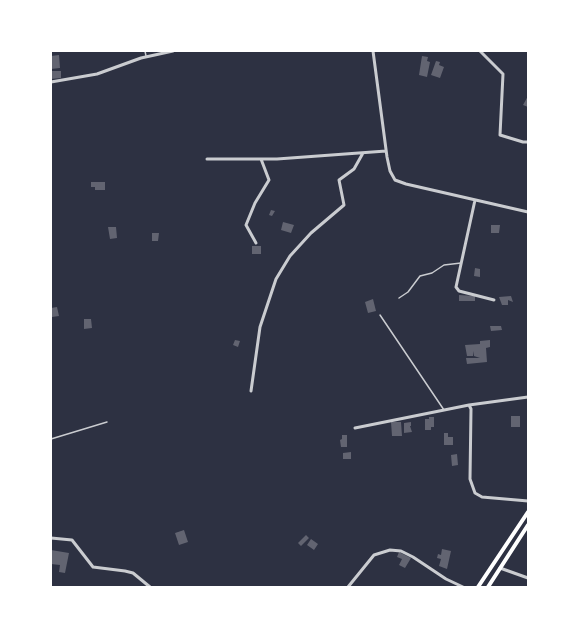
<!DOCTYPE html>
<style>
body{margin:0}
#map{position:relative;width:579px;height:638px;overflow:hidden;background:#2d3142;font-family:Overpass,sans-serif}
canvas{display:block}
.frame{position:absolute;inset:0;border:52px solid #fff;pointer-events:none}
</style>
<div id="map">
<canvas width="579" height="638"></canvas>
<div class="frame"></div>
</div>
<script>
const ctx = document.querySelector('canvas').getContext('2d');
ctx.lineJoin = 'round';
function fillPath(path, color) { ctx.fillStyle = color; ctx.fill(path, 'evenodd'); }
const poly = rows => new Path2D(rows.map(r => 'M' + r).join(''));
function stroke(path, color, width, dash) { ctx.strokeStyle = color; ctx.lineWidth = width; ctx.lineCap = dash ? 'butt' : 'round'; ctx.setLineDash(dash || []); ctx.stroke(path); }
fillPath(poly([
 [59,55,60,68,51,69,51,56],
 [422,56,428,57,427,61,430,62,427,77,419,75],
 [436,61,440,62,439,65,444,67,440,78,431,75],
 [51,71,61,71,61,78,51,79],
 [528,96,528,107,523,105],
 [91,182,105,182,105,190,95,190,95,187,91,187],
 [271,210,275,211,272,216,269,215],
 [283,222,294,225,291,233,281,230],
 [491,225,500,225,499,233,491,233],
 [108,227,116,227,117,238,110,239],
 [152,233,159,233,158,241,152,241],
 [252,246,261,246,261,254,252,254],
 [475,268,480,269,480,277,474,276],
 [459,295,475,296,475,301,459,301],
 [511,296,513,302,508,300,508,305,502,305,499,297],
 [373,299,376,311,368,313,365,302],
 [57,307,59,316,52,317,51,308],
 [84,319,91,319,92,328,84,329],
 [490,326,501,326,502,330,491,331],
 [235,340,240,341,238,347,233,345],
 [490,340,490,347,486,348,487,362,467,364,466,358,480,358,474,356,474,351,473,356,467,356,465,345,480,344,480,341],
 [511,416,520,416,520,427,511,427],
 [429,417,434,417,434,427,431,427,431,430,425,430,425,419,429,419],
 [391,422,401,422,402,436,392,436],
 [411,422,411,426,410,426,412,432,404,433,404,423],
 [444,433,448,433,448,437,453,437,453,445,444,445],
 [342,435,347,435,347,447,341,447,340,440,342,439],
 [351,452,351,459,343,459,343,453],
 [457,454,458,465,452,466,451,455],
 [184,530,188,542,179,545,175,533],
 [306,535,309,538,301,546,298,543],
 [311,539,318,544,314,550,307,545],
 [442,549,451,551,447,569,439,566,441,559,437,558,438,554,441,555],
 [51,550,69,553,65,573,59,572,60,565,51,564],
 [399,552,411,558,405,568,399,565,402,559,397,557]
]), '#626471');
stroke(poly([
 [145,51,146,56],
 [399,298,408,292,420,276,432,273,444,265,461,263],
 [380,315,444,410],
 [51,439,107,422]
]), '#caccd0', 1.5);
stroke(poly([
 [373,51,387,157,390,171,395,180,406,184,528,212],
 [480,51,503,74,500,135,523,142,528,142],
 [51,82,97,74,141,58,173,51],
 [207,159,277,159,386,151],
 [475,200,456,287,459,291,494,300],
 [256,243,246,225,255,203,269,180,261,159],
 [251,391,260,327,276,279,290,256,311,233,344,205,339,180,354,169,363,153],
 [469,405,528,397],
 [355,428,469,405,471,409,470,479,475,493,482,497,528,501],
 [51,538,72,540,93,567,125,571,133,573,150,587],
 [500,568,528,578],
 [348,587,374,555,390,550,401,551,413,557,446,579,463,587]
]), '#caccd0', 3);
stroke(poly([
 [478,587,528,512],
 [488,587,528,525]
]), '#fff', 4);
</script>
